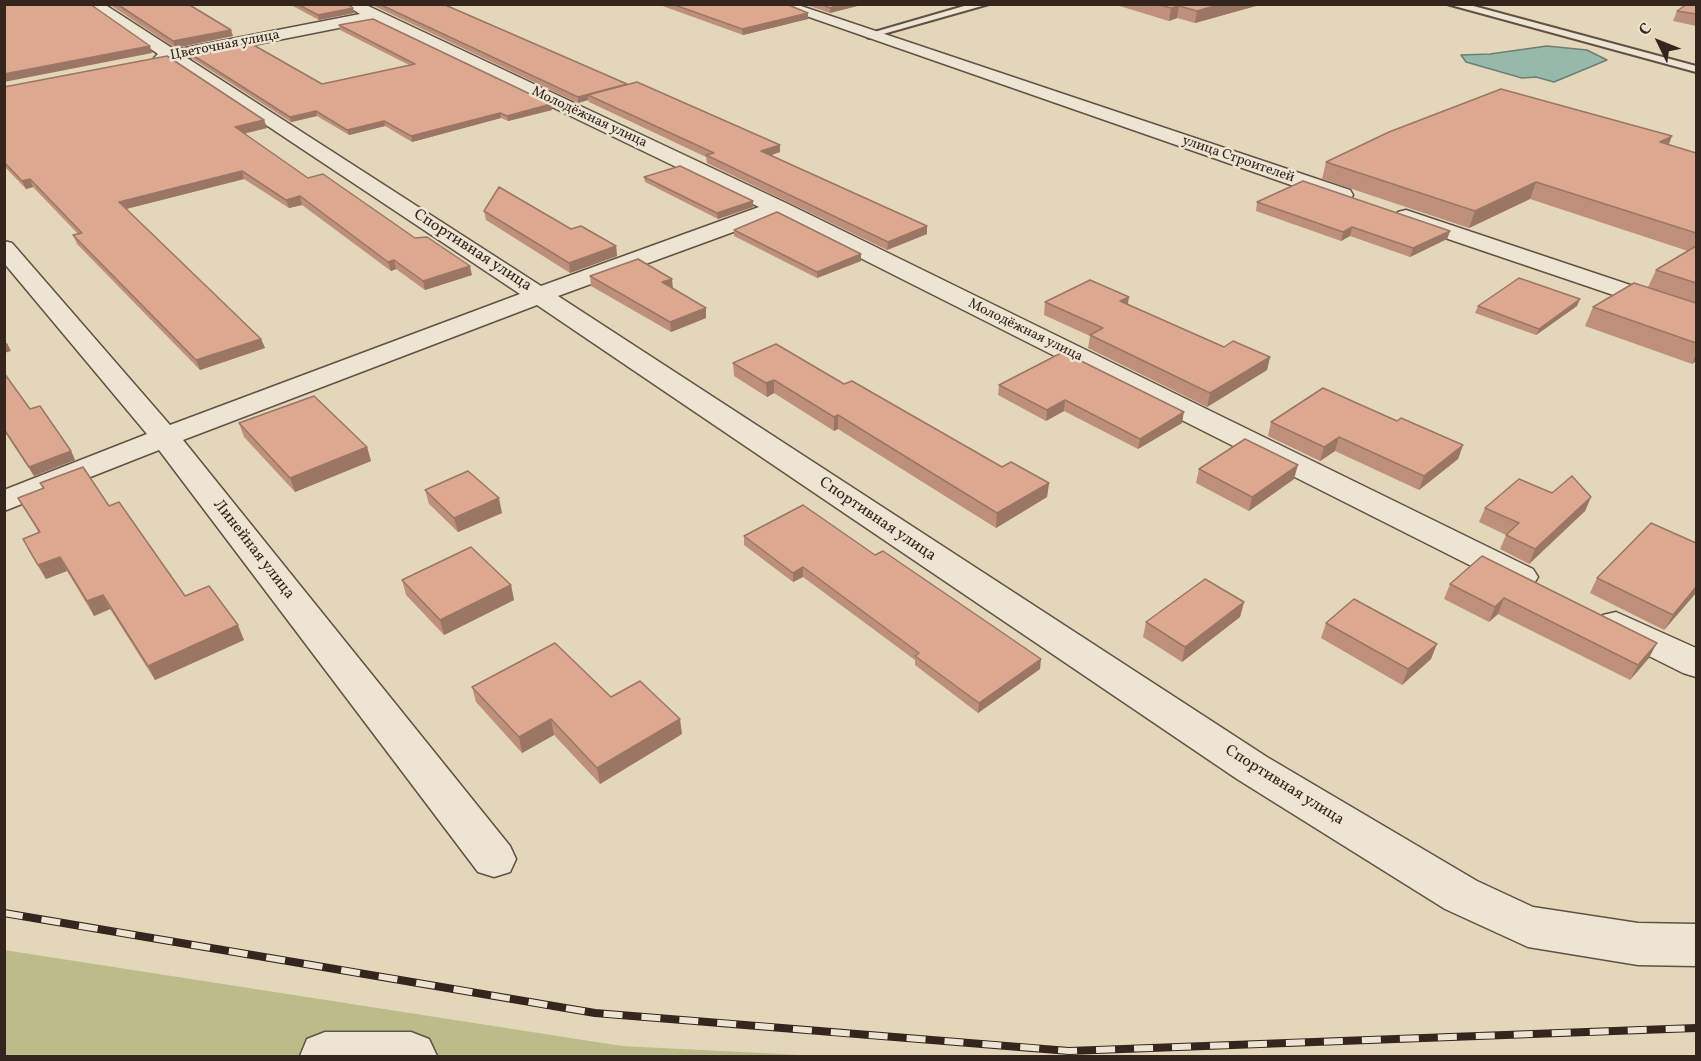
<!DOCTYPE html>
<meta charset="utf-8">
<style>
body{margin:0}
#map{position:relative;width:1701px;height:1061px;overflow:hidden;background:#e4d6b9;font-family:Vollkorn,serif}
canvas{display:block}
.frame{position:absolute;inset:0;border:6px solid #34251e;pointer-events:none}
.north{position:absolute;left:1629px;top:12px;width:60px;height:60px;-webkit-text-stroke:4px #ede4d2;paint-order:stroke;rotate:313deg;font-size:16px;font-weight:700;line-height:24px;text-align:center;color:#34251e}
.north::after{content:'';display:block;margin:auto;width:21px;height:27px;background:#34251e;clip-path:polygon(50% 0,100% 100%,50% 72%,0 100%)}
</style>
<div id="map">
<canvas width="1701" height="1061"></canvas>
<div class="frame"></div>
<div class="north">С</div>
</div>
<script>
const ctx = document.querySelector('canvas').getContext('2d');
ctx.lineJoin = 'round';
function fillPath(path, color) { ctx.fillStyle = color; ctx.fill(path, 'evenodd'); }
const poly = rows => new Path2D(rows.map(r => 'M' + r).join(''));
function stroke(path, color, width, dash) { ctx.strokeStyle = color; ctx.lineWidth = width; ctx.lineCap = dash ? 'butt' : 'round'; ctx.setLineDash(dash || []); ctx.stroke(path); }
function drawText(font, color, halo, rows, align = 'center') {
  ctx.font = font + ' Vollkorn,serif'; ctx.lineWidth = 5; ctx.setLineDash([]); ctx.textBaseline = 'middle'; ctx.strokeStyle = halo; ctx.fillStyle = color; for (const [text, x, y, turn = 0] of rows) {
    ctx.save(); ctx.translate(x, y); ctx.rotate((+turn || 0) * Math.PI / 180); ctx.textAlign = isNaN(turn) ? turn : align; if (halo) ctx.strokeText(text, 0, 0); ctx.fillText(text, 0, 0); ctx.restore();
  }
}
fillPath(poly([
 [4,950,622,1046,821,1056,5,1056]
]), '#bbbc8a');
const water = poly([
 [1547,46,1587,50,1607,60,1554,82,1536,77,1522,78,1466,62,1461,55,1490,54,1547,46]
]);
fillPath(water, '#96b9ac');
stroke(water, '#6f7e73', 1.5);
const lane = poly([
 [971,4,989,4,869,38,864,35,971,4],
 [1447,4,1466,4,1696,66,1696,72,1447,4]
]);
const street = poly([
 [86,4,104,4,175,50,360,14,344,4,364,4,786,203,1533,569,1538,577,1533,585,1521,588,1509,585,777,216,558,296,1267,757,1477,881,1533,907,1638,923,1696,924,1696,966,1638,965,1528,947,1445,909,1237,779,537,305,183,440,510,846,516,859,510,872,494,877,478,872,159,450,4,511,4,490,147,434,4,263,4,241,12,243,170,425,520,294,170,61,156,62,154,58,158,54,86,4],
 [374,21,759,207,541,286,187,58,374,21],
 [772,4,795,4,1350,190,1353,195,1350,200,1334,200,772,4],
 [1406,210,1696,307,1696,323,1398,222,1395,217,1398,212,1406,210],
 [1616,612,1696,648,1696,677,1683,673,1603,633,1598,624,1603,615,1616,612],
 [325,1032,411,1032,429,1039,437,1056,300,1056,307,1039,325,1032]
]);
stroke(lane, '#605145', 4);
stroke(street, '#605145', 3);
fillPath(lane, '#ede4d2');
fillPath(street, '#ede4d2');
const rail = poly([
 [4,913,595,1013,1069,1051,1696,1028]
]);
stroke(rail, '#34251e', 8);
stroke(rail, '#ede4d2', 6, [19]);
fillPath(poly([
 [109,4,188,4,233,36,175,48],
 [289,4,347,4,354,13,319,20],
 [370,4,443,4,627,84,780,145,780,152,771,155,927,234,887,250,707,163,706,157,589,102,588,100,578,103],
 [657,4,786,4,808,13,808,19,743,35],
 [804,4,865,4,830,13],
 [1113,4,1263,4,1195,23,1177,18,1169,21],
 [1696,4,1696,26,1673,21,1677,11],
 [339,25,551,104,552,110,508,121,501,118,412,142,385,126,349,135,317,116,291,122,193,59,191,54,322,84,409,65,340,30],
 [4,87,264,120,267,128,244,134,308,178,415,238,472,275,425,290,396,269,391,271,302,205,289,208,244,179,126,209,261,339,265,348,200,370,77,244,73,235,78,234,33,187,26,189,4,166],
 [1669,145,1696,153,1696,361,1692,364,1585,326,1593,307,1648,287,1656,270,1688,251,1530,199,1469,228,1322,179,1326,162],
 [644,177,753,207,718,219,645,182],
 [1257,202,1450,231,1447,239,1410,257,1350,236,1341,241,1256,211],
 [484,211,571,229,616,246,617,256,570,273,486,220],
 [734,230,861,261,817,278,734,236],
 [590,276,706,308,706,318,671,332,591,286],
 [1045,302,1128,305,1224,347,1270,357,1267,370,1207,407,1088,348,1090,336,1044,315],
 [1478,306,1577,306,1536,335,1475,313],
 [733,363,844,384,1002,467,1049,483,1047,497,996,528,838,429,834,431,774,393,767,397,734,376],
 [4,373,30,409,71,451,75,460,34,476,4,431],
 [999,385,1182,423,1138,449,1064,411,1046,421,998,395],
 [1397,421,1463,445,1458,459,1419,490,1335,451,1320,461,1268,436,1271,422],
 [239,423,367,447,371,461,295,492,244,437],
 [1199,469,1294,479,1249,511,1196,483],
 [40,483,109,506,185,596,244,640,155,680,110,609,94,616,67,571,46,579,30,553,23,539,39,533,18,498,43,489],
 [425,490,502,513,458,532,429,504],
 [1552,493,1591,497,1585,511,1529,564,1500,549,1506,535,1479,522,1485,508],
 [744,536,1040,669,978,713,915,665,915,660,803,577,793,582,744,545],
 [1482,556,1649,658,1630,680,1498,614,1489,622,1444,599,1450,584],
 [1597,578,1696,593,1664,630,1590,593],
 [402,580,511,585,514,600,444,635,406,595],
 [1244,602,1240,617,1182,662,1143,637,1146,622],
 [1326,623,1431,659,1402,685,1321,638],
 [472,687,611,697,682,734,600,784,554,735,522,753,476,702]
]), '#be907c');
fillPath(poly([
 [842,4,865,4,830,13,830,8],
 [1221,4,1263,4,1195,23,1197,11],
 [1179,6,1177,18,1169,21,1171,8],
 [353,8,354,13,319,20,318,15],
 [808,13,808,19,743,35,742,29],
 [231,30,233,36,175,48,173,41],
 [150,46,152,53,4,82,4,74],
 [627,84,588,95,588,100,578,103,578,97],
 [551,104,552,110,508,121,507,116],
 [316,111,317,116,291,122,290,117],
 [500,113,501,118,412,142,411,136],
 [264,120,267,128,237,135,235,127],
 [384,121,385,126,349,135,347,130],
 [1672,136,1666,152,1660,142],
 [780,145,780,152,761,159,761,151],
 [242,171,244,179,122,210,119,202],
 [30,179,33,187,26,189,22,181],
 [1536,182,1530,199,1469,228,1475,211],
 [300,196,302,205,289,208,286,200],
 [753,201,753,207,718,219,717,213],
 [927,226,927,234,887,250,888,242],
 [1352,227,1350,236,1341,241,1343,232],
 [1450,231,1447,239,1410,257,1413,248],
 [616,246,617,256,570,273,569,263],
 [861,254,861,261,817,278,817,272],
 [394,260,396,269,391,271,388,262],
 [470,266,472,275,425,290,423,281],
 [672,279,673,289,662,282],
 [1129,297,1127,310,1120,301],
 [1580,299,1577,306,1536,335,1539,329],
 [706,308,706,318,671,332,670,322],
 [261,339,265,348,200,370,196,360],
 [7,343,11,351,4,353,4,344],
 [1696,354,1696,361,1692,364],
 [1270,357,1267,370,1207,407,1210,393],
 [774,380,774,393,767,397,766,383],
 [1065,400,1064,411,1046,421,1047,410],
 [1184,412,1182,423,1138,449,1140,439],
 [838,415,838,429,834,431,834,417],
 [1339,437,1335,451,1320,461,1324,447],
 [1463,445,1458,459,1419,490,1424,476],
 [367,447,371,461,295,492,290,478],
 [71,451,75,460,34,476,29,467],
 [1298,465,1294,479,1249,511,1252,497],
 [1049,483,1047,497,996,528,997,513],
 [1591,497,1585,511,1529,564,1535,549],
 [499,498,502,513,458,532,454,518],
 [60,557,67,571,46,579,38,565],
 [803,567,803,577,793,582,793,573],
 [511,585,514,600,444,635,440,620],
 [1696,587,1696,593,1664,630,1673,615],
 [103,595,110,609,94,616,87,601],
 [1504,598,1498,614,1489,622,1495,607],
 [1244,602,1240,617,1182,662,1185,647],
 [238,625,244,640,155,680,148,666],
 [1657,643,1649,658,1630,680,1638,665],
 [1437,644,1431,659,1402,685,1408,669],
 [1041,659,1040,669,978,713,979,703],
 [551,719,554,735,522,753,519,737],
 [680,719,682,734,600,784,597,768]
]), '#9b7665');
const building = poly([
 [4,4,90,4,150,46,4,74,4,4],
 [117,4,188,4,231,30,173,41,117,4],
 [297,4,347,4,353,8,318,15,297,4],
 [379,4,443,4,627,84,578,97,379,4],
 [672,4,786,4,808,13,742,29,672,4],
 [821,4,842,4,830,8,821,4],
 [1157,4,1221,4,1197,11,1179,6,1171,8,1157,4],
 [1687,4,1696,4,1696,14,1677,11,1687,4],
 [373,19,551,104,507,116,500,113,411,136,384,121,347,130,316,111,290,117,191,54,250,43,322,84,415,64,339,25,373,19],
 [167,56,264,120,235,127,308,178,323,174,415,238,427,237,470,266,423,281,394,260,388,262,300,196,286,200,242,171,119,202,261,339,196,360,73,235,82,233,30,179,22,181,4,162,4,87,167,56],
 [637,82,780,145,761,151,927,226,888,242,706,155,714,153,588,95,637,82],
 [1501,89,1672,136,1660,142,1696,153,1696,233,1536,182,1475,211,1326,162,1389,132,1501,89],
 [680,166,753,201,717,213,644,177,680,166],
 [1303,181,1450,231,1413,248,1352,227,1343,232,1257,202,1303,181],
 [499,187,571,229,581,226,616,246,569,263,484,211,499,187],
 [777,212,861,254,817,272,734,230,777,212],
 [1696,246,1696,283,1656,270,1696,246],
 [638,259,672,279,662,282,706,308,670,322,590,276,638,259],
 [1519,278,1580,299,1539,329,1478,306,1519,278],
 [1090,280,1129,297,1120,301,1224,347,1233,341,1270,357,1210,393,1090,335,1103,328,1045,302,1090,280],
 [1634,283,1696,303,1696,343,1593,307,1634,283],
 [776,344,844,384,852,381,1002,467,1011,462,1049,483,997,513,838,415,834,417,774,380,766,383,733,363,776,344],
 [1063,352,1184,412,1140,439,1065,400,1047,410,999,385,1063,352],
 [4,373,30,409,40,406,71,451,29,467,4,429,4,373],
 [1323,388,1397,421,1401,418,1463,445,1424,476,1339,437,1324,447,1271,422,1323,388],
 [314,396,367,447,290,478,239,423,314,396],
 [1245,439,1298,465,1252,497,1199,469,1245,439],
 [83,467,109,506,119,502,185,596,209,586,238,625,148,666,103,595,87,601,60,557,38,565,23,539,40,532,18,498,44,488,40,483,83,467],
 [468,471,499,498,454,518,425,490,468,471],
 [1572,476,1591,497,1535,549,1506,535,1519,523,1485,508,1519,479,1552,493,1572,476],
 [803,505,875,555,883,551,1041,659,979,703,915,656,919,653,803,567,793,573,744,536,803,505],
 [1651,523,1696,543,1696,587,1673,615,1597,578,1651,523],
 [471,547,511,585,440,620,402,580,471,547],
 [1482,556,1657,643,1638,665,1504,598,1495,607,1450,584,1482,556],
 [1205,579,1244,602,1185,647,1146,622,1205,579],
 [1354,599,1437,644,1408,669,1326,623,1354,599],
 [555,643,611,697,640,681,680,719,597,768,551,719,519,737,472,687,555,643]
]);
fillPath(building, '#dda890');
stroke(building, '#9b7665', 1.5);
drawText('14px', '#34251e', '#ede4d2', [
 ["Цветочная улица",225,46,-11],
 ["Молодёжная улица",589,118,25],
 ["улица Строителей",1238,160,19],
 ["Молодёжная улица",1025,331,26]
]);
drawText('16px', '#34251e', '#ede4d2', [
 ["Спортивная улица",472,251,33],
 ["Спортивная улица",877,520,34],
 ["Линейная улица",253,550,52],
 ["Спортивная улица",1284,786,32]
]);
</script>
